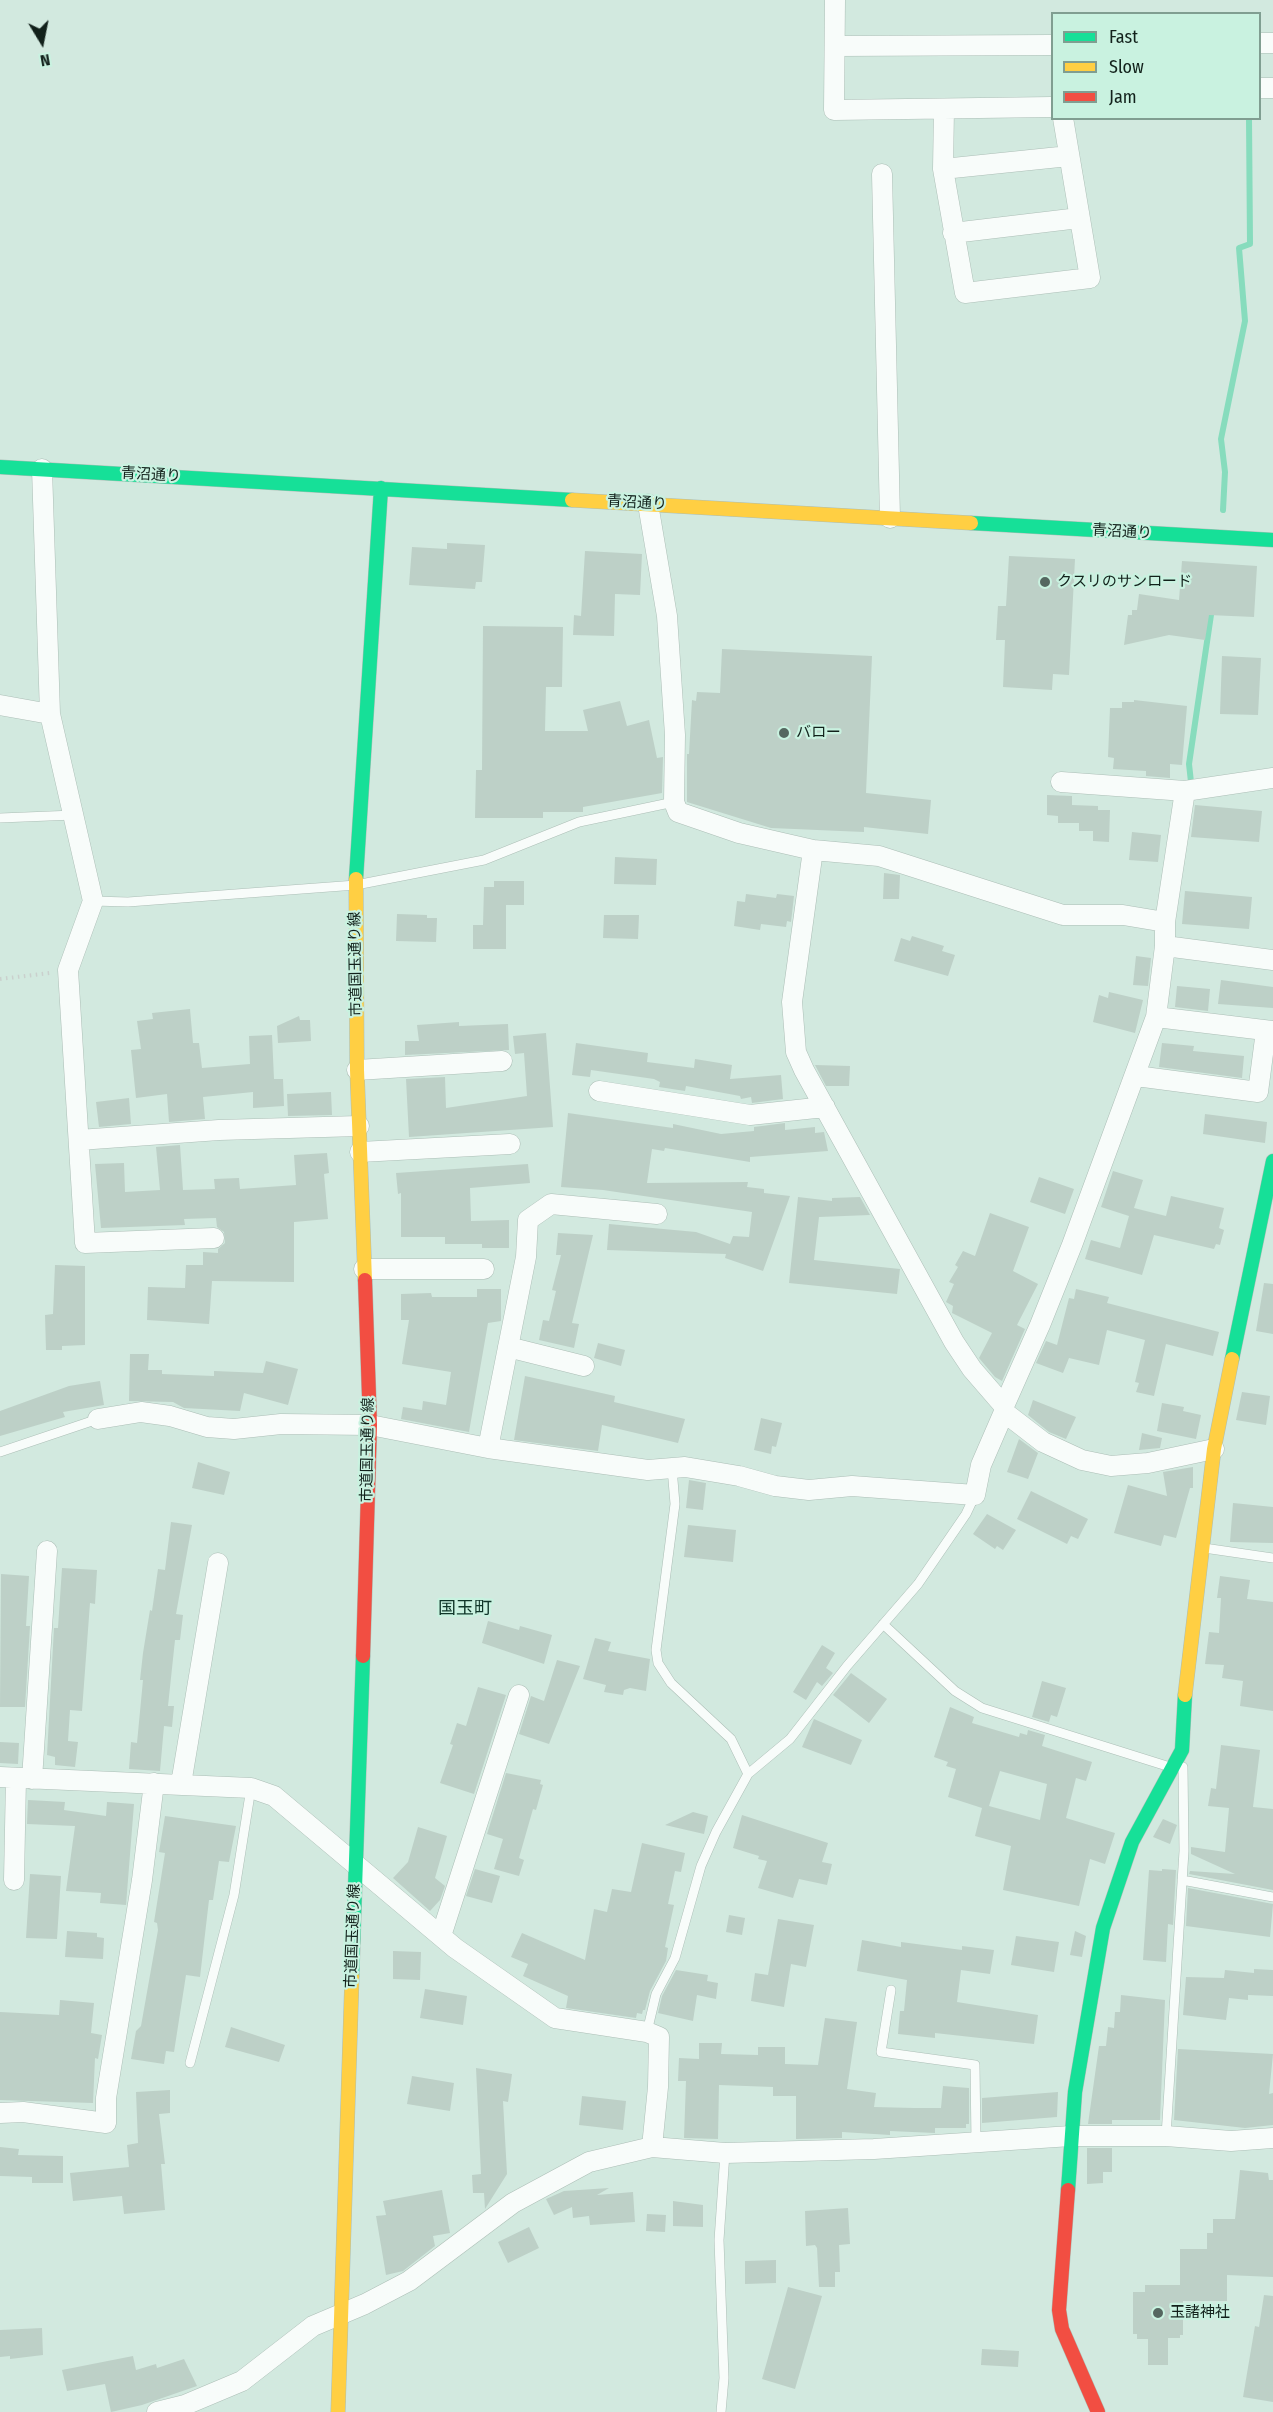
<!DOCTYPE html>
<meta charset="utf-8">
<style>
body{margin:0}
#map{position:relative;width:1273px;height:2412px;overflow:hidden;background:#d2e9df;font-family:"Fira Sans Condensed",sans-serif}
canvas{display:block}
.legend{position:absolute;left:1051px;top:12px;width:210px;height:108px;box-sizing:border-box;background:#c9f2e0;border:2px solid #809e91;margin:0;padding:8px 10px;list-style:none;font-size:18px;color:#12211b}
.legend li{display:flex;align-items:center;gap:12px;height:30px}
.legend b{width:30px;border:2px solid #809e91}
.north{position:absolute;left:12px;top:12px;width:60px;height:60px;-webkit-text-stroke:4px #c9f2e0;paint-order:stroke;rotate:170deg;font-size:16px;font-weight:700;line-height:24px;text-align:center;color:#12211b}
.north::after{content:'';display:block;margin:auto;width:21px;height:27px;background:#12211b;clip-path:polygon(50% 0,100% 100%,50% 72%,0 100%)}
</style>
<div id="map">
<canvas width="1273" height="2412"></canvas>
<ul class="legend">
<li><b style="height:8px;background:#16e098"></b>Fast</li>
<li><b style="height:8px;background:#ffcf43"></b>Slow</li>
<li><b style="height:8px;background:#f24e42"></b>Jam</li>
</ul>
<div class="north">N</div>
</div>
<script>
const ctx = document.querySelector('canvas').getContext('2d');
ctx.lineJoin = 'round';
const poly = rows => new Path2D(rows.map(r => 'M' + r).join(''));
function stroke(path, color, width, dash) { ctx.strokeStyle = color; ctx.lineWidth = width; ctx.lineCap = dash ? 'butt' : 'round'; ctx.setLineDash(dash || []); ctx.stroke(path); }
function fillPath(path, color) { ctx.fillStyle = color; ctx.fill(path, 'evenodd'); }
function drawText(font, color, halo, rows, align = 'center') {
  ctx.font = font + ' "Fira Sans Condensed","Noto Sans JP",sans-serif'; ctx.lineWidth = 4.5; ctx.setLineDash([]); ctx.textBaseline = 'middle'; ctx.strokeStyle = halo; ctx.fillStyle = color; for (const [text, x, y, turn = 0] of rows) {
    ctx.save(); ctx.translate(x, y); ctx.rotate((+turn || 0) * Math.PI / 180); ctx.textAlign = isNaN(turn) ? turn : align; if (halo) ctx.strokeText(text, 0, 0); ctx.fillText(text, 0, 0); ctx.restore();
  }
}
stroke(poly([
 [1223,510,1225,472,1221,439,1245,321,1239,248,1250,244,1249,118],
 [1191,782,1189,764,1212,608]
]), '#87dcbd', 6);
fillPath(poly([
 [447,543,485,545,482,582,476,582,475,589,409,585,412,547,447,549],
 [585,551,642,554,640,595,615,594,614,636,573,635,574,615,581,616],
 [1009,556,1075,559,1069,675,1053,674,1052,690,1003,687,1005,640,996,640,998,606,1006,606],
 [1182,561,1257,566,1254,617,1209,615,1205,640,1169,635,1124,645,1128,615,1132,615,1132,610,1137,610,1139,594,1179,600],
 [483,626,563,627,562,687,546,687,545,731,588,731,583,710,620,701,627,726,649,720,657,758,663,757,662,793,583,807,583,812,543,812,543,818,475,818,476,770,482,770],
 [722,649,872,656,866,793,931,800,928,834,864,827,864,832,771,828,687,802,687,754,689,754,692,700,696,701,697,692,720,693],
 [1222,656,1261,658,1258,715,1220,714],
 [1134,700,1187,706,1182,765,1170,764,1170,778,1146,776,1146,771,1113,769,1114,758,1108,757,1110,708,1122,708,1122,702,1134,702],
 [1047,795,1072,796,1072,805,1098,806,1098,810,1110,810,1109,842,1093,841,1093,831,1079,831,1079,823,1058,823,1058,816,1047,815],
 [1195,805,1262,811,1259,842,1191,837],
 [1132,832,1161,835,1158,862,1129,860],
 [615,857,657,859,656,885,614,884],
 [884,873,900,875,899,899,883,899],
 [494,881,524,881,524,905,506,905,506,949,473,949,473,925,483,925,484,887,494,887],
 [1185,891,1252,897,1249,929,1182,924],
 [746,894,776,898,777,894,794,896,791,922,787,921,786,927,761,924,760,930,734,926,737,901,745,902],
 [397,914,427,915,427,918,437,918,436,942,396,941],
 [604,915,639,915,638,939,603,938],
 [912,936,944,946,942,951,955,955,948,976,894,961,901,938,910,941],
 [1136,956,1151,958,1148,986,1133,985],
 [1221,980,1273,987,1273,1008,1218,1004],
 [1177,986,1210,989,1208,1011,1175,1007],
 [1109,992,1143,1000,1135,1033,1093,1022,1099,995,1108,998],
 [190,1009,193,1043,199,1043,202,1068,250,1064,249,1036,272,1035,274,1079,283,1079,284,1106,253,1108,253,1092,203,1097,205,1119,169,1122,167,1094,136,1098,131,1050,141,1049,137,1021,153,1019,152,1013],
 [299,1016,300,1020,310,1020,311,1041,278,1043,277,1026],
 [459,1022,459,1026,508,1024,509,1050,405,1055,405,1041,419,1041,417,1025],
 [546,1033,553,1127,409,1137,406,1079,445,1077,446,1108,527,1096,524,1053,515,1054,513,1036],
 [576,1043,648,1053,647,1062,694,1068,695,1059,732,1065,730,1079,781,1075,783,1099,752,1103,751,1097,741,1099,740,1096,686,1086,685,1091,659,1087,660,1082,654,1079,591,1070,590,1077,572,1075],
 [1162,1043,1194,1046,1193,1051,1244,1056,1242,1078,1159,1067],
 [815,1065,850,1066,849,1086,826,1086],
 [331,1092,332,1115,288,1116,287,1094],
 [129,1098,131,1124,99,1127,96,1102],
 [568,1113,673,1128,673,1124,721,1134,754,1131,754,1127,785,1123,785,1130,815,1127,815,1133,824,1132,828,1151,750,1157,750,1162,665,1148,664,1151,652,1149,647,1183,748,1182,747,1187,764,1189,764,1193,790,1196,763,1271,725,1258,726,1254,607,1250,609,1224,696,1232,730,1244,733,1236,749,1237,752,1212,603,1190,561,1187],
 [1205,1114,1267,1122,1265,1143,1203,1134],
 [180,1145,183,1190,215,1189,214,1179,239,1178,240,1189,296,1185,294,1155,327,1153,329,1173,324,1174,328,1219,294,1222,294,1282,212,1281,209,1324,147,1320,148,1287,185,1288,186,1265,203,1265,203,1252,218,1253,218,1249,225,1243,224,1232,217,1227,216,1218,184,1219,185,1225,101,1228,95,1164,124,1163,125,1192,160,1190,156,1147],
 [528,1164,530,1183,470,1188,471,1221,509,1220,509,1248,482,1248,482,1244,445,1244,445,1237,401,1237,401,1193,398,1194,396,1173],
 [1113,1171,1143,1180,1134,1208,1166,1216,1171,1196,1224,1208,1219,1228,1224,1230,1220,1245,1216,1244,1214,1249,1154,1235,1142,1275,1085,1259,1091,1240,1120,1248,1129,1216,1101,1207],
 [1039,1177,1074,1189,1065,1214,1030,1202],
 [798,1197,832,1201,832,1198,860,1197,870,1215,819,1217,814,1260,900,1269,897,1294,789,1283],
 [990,1213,1029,1227,1013,1271,1038,1284,1017,1325,1025,1329,1002,1381,995,1377,979,1358,992,1333,952,1313,953,1306,946,1302,954,1284,949,1282,958,1267,955,1265,963,1251,975,1256],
 [558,1233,593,1235,572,1323,579,1324,574,1348,539,1340,543,1320,549,1321,556,1291,552,1290,561,1255,556,1255],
 [55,1265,85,1266,85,1345,62,1346,62,1350,46,1350,45,1315,53,1314],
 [1264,1283,1273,1284,1273,1334,1256,1331],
 [477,1289,501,1289,501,1321,488,1323,469,1432,401,1419,403,1407,422,1410,423,1401,446,1405,451,1372,402,1364,409,1320,401,1320,401,1294,431,1293,432,1297,477,1297],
 [1076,1289,1109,1297,1107,1303,1219,1332,1213,1356,1166,1344,1154,1396,1136,1392,1139,1383,1135,1382,1145,1340,1107,1330,1099,1365,1069,1358,1063,1373,1036,1363,1046,1341,1057,1345,1069,1298,1074,1299],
 [598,1343,625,1350,621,1366,594,1358],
 [130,1354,149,1354,148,1370,162,1370,162,1374,214,1376,214,1371,263,1373,266,1361,298,1369,288,1405,244,1393,240,1411,184,1408,173,1402,129,1401],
 [525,1376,615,1396,614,1402,685,1419,678,1443,602,1425,598,1451,514,1440],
 [100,1381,104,1405,63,1412,65,1417,0,1436,0,1411,69,1386],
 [1242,1392,1270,1396,1266,1425,1236,1420],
 [1033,1400,1076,1417,1066,1439,1049,1432,1028,1415],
 [1162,1403,1184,1407,1183,1411,1201,1415,1196,1439,1157,1431],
 [761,1418,782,1423,776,1447,772,1446,771,1454,754,1450],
 [1142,1433,1162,1438,1160,1448,1139,1450],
 [1019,1439,1038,1453,1028,1479,1007,1472],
 [198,1462,230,1472,224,1495,192,1488],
 [1193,1467,1193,1488,1190,1488,1176,1538,1164,1535,1161,1546,1114,1533,1128,1485,1167,1496,1163,1472],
 [689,1480,706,1483,703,1510,686,1508],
 [1031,1491,1088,1519,1078,1539,1071,1536,1067,1544,1017,1519],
 [1233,1503,1273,1507,1273,1543,1230,1542],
 [987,1514,1016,1530,1003,1550,997,1546,995,1549,973,1534],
 [171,1522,192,1525,176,1614,183,1615,180,1640,175,1640,168,1706,174,1706,172,1727,164,1726,160,1771,129,1769,131,1742,137,1743,143,1680,140,1680,143,1653,150,1610,152,1611,158,1569,165,1570],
 [688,1525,736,1530,733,1562,684,1557],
 [62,1568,97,1570,95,1604,90,1603,82,1711,70,1710,68,1741,78,1742,75,1767,55,1765,55,1757,47,1755,54,1628,58,1628],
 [1,1574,29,1576,26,1626,30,1626,25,1707,0,1707],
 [1220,1576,1250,1580,1247,1599,1273,1602,1273,1711,1240,1706,1243,1681,1222,1678,1224,1665,1205,1664,1209,1632,1219,1633,1221,1598,1217,1598],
 [488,1621,519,1630,520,1626,552,1635,544,1664,482,1643],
 [595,1638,611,1642,608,1651,650,1659,646,1691,630,1688,624,1690,623,1695,604,1692,606,1685,583,1679],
 [822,1645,835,1653,826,1668,833,1673,822,1686,817,1682,806,1700,793,1692],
 [557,1660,580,1666,549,1744,519,1734,531,1696,544,1701],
 [851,1673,887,1699,869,1723,833,1695],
 [1042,1681,1066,1688,1057,1717,1051,1715,1049,1722,1032,1717],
 [478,1687,506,1695,474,1794,440,1783,453,1745,450,1744,457,1723,466,1726],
 [950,1707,974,1717,972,1723,1019,1737,1020,1733,1027,1735,1028,1730,1045,1735,1042,1746,1092,1762,1086,1781,1076,1778,1066,1818,1115,1833,1105,1864,1090,1859,1079,1906,1003,1890,1011,1846,975,1836,982,1808,948,1797,956,1769,946,1766,948,1762,934,1757],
 [1000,1771,1047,1784,1040,1820,989,1806],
 [814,1719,862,1740,851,1765,802,1747],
 [0,1742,19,1743,18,1764,0,1763],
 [1221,1745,1260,1750,1253,1807,1273,1809,1273,1890,1189,1874,1190,1871,1235,1874,1191,1854,1191,1847,1225,1852,1229,1808,1208,1806,1211,1788,1216,1789],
 [506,1773,541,1780,540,1784,543,1785,536,1810,533,1809,519,1858,524,1860,519,1876,494,1869,503,1839,487,1834],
 [28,1800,65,1802,64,1810,106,1816,107,1802,134,1804,126,1905,100,1903,101,1893,66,1891,75,1826,27,1824],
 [693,1812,708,1816,704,1834,665,1825],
 [742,1815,828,1843,822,1862,832,1864,827,1885,799,1879,793,1898,758,1888,767,1861,758,1859,759,1856,733,1848],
 [165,1816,236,1826,229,1862,219,1861,213,1900,209,1900,200,1977,186,1975,174,2052,166,2051,164,2064,131,2059,136,2031,141,2026,158,1930,157,1923,154,1922,165,1853,159,1852],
 [1163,1819,1177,1825,1170,1844,1153,1837],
 [418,1827,447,1836,435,1878,445,1886,440,1900,430,1911,393,1878,408,1862],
 [642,1843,685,1853,681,1872,675,1871,668,1904,674,1905,665,1947,668,1948,666,1961,650,1991,645,2010,643,2010,642,2014,637,2013,636,2018,566,2008,568,1996,523,1976,528,1964,511,1957,522,1933,585,1960,594,1909,607,1912,612,1889,631,1892],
 [475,1869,500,1876,492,1903,466,1896],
 [1162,1869,1176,1870,1173,1925,1168,1924,1166,1962,1143,1960,1149,1870,1162,1871],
 [30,1874,61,1876,57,1939,26,1938],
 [1188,1888,1273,1904,1270,1937,1186,1926],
 [729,1915,745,1918,742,1935,726,1932],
 [778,1919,814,1925,806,1967,791,1964,784,2007,751,2001,755,1973,768,1975],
 [67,1931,97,1933,97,1937,104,1938,103,1959,65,1957],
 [1075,1931,1086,1936,1082,1957,1070,1955],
 [1016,1936,1059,1942,1054,1972,1011,1965],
 [862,1940,901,1947,901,1942,962,1950,962,1946,994,1950,990,1974,961,1970,957,2002,1038,2015,1034,2044,935,2033,935,2038,898,2034,900,2011,904,2011,907,1980,857,1971],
 [393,1951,421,1952,420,1980,393,1979],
 [1254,1969,1273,1970,1273,1996,1248,1995,1248,2000,1229,1998,1226,2020,1183,2015,1186,1977,1224,1978,1225,1970,1254,1973],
 [676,1970,708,1975,707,1981,718,1983,716,1999,697,1995,693,2021,658,2013,662,1996],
 [425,1989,467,1996,463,2025,420,2018],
 [1121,1995,1165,2000,1160,2120,1112,2120,1112,2124,1088,2124,1099,2046,1106,2046,1108,2027,1114,2028,1115,2012,1120,2012],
 [60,2000,94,2003,91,2033,102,2035,98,2059,95,2058,93,2103,0,2100,0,2012,59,2015],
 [825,2018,857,2022,847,2089,876,2093,874,2107,914,2108,941,2108,943,2086,969,2088,969,2124,966,2124,966,2128,935,2128,935,2133,890,2131,890,2135,842,2132,842,2138,796,2139,796,2096,773,2096,773,2087,719,2085,718,2139,684,2138,686,2081,678,2081,679,2058,699,2059,699,2043,722,2043,721,2054,758,2055,758,2047,785,2047,785,2064,818,2065],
 [231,2027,285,2045,279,2062,225,2047],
 [1178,2049,1273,2054,1269,2094,1273,2093,1273,2125,1245,2128,1174,2120],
 [476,2068,512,2074,508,2102,503,2101,507,2174,485,2209,484,2193,473,2193,472,2175,481,2174],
 [412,2076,454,2083,450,2111,407,2104],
 [170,2090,170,2113,159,2114,165,2164,161,2164,165,2210,124,2214,122,2196,73,2201,70,2173,129,2167,127,2145,138,2143,136,2092],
 [1058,2092,1057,2117,982,2123,982,2098],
 [582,2096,626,2101,623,2130,579,2125],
 [0,2147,19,2149,18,2155,63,2156,63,2183,32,2183,32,2177,0,2176],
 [1087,2148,1112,2148,1112,2172,1103,2172,1103,2183,1087,2184],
 [1240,2170,1268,2173,1269,2180,1273,2180,1273,2277,1227,2275,1227,2301,1183,2301,1183,2335,1180,2335,1180,2338,1168,2338,1168,2365,1148,2365,1148,2339,1137,2339,1137,2334,1133,2334,1133,2292,1145,2292,1145,2285,1180,2285,1180,2249,1207,2249,1207,2233,1213,2233,1213,2219,1235,2219],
 [609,2188,597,2195,633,2192,635,2222,590,2225,589,2216,573,2218,572,2207,554,2215,546,2199,564,2191],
 [442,2190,450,2233,433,2236,435,2246,403,2271,386,2275,376,2216,386,2215,383,2201],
 [673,2201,703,2205,703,2227,673,2226],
 [848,2208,850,2244,839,2245,840,2272,835,2272,835,2287,819,2287,817,2248,815,2245,806,2246,805,2211],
 [647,2214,666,2215,665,2232,646,2231],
 [529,2227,539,2248,508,2263,498,2242],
 [776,2260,776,2283,745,2284,745,2261],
 [788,2287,822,2296,795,2389,762,2379],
 [1264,2295,1273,2296,1273,2402,1243,2397,1255,2326,1259,2327],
 [42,2328,43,2355,10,2359,10,2356,0,2357,0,2330],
 [982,2349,1019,2351,1018,2367,981,2365],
 [133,2356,136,2370,156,2364,157,2368,184,2359,197,2386,142,2405,111,2412,105,2384,67,2391,62,2370]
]), '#bdd0c7');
const lane = poly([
 [0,818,74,815],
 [93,901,128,902,356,885,484,860,579,822,674,802],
 [0,1452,98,1419],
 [672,1468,675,1504,656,1650,658,1663,671,1683,731,1739,748,1774],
 [1204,1548,1273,1558],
 [883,1624,955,1691,982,1708,1170,1767],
 [1182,1880,1273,1897],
 [891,1990,881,2052,975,2065,976,2143],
 [647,2032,656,1994,675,1958,701,1866,716,1832,748,1774,790,1739,847,1666,918,1584,966,1514,975,1495],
 [190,2063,234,1895,251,1788],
 [1166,2136,1184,1851,1183,1767],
 [721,2412,724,2378,719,2240,725,2153]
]);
const street = poly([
 [835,0,834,110,1052,107],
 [1260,43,1273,43],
 [836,46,1052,45],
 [1260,88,1273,88],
 [944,109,943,169,965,293,1090,278,1063,118],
 [943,169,1069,156],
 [882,174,890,518],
 [953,233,1079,218],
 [42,469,50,714,93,901,68,970,85,1243,214,1238],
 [648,504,667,616,675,735,674,802,678,812,739,833,813,850,879,856,1063,915,1123,915,1165,922],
 [0,705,50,714],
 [1061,782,1185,791],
 [813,850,792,1002,796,1052,804,1070,954,1342,972,1369,1004,1406,1004,1412,1043,1442,1082,1460,1111,1466,1148,1463,1214,1449],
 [1165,946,1273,960],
 [1156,1017,1273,1031],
 [357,1070,502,1061],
 [1136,1076,1258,1092,1266,1031],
 [599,1091,750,1115,825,1107],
 [79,1140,219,1130,359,1126],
 [360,1152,510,1144],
 [364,1269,484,1269],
 [508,1347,584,1366],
 [1004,1406,1040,1325,1072,1245,1156,1017,1165,946,1165,922,1185,791,1273,778],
 [98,1419,141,1412,170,1416,207,1427,234,1429,281,1424,370,1425,488,1448,648,1470,685,1467,739,1476,775,1486,809,1490,852,1486,975,1495,981,1465,1004,1412],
 [488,1448,526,1257,528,1220,551,1204,657,1214],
 [0,1777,251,1788,274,1796,455,1948,555,2018,647,2032,659,2037,658,2087,652,2147],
 [32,1779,47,1551],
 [181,1784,218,1563],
 [14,1880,16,1778],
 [441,1936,519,1695],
 [0,2113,23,2112,106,2123,106,2098,142,1880,154,1783],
 [157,2412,185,2405,242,2381,313,2326,365,2304,409,2281,513,2203,589,2162,652,2147,725,2153,874,2149,1071,2136,1166,2136,1231,2141,1273,2138]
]);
const fast = poly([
 [0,467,572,500],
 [971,523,1273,540],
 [356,879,381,488],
 [1232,1359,1273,1161],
 [352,1976,363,1656],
 [1068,2190,1075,2092,1103,1928,1132,1842,1182,1750,1185,1695]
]);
const slow = poly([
 [572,500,971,523],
 [356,879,357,1070,365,1280],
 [1185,1695,1214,1449,1232,1359],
 [338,2412,352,1976]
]);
const jam = poly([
 [363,1656,370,1425,365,1280],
 [1068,2190,1059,2310,1062,2329,1098,2412]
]);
stroke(lane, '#acbeb6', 10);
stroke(street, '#acbeb6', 21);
stroke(fast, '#acbeb6', 15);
stroke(slow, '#acbeb6', 15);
stroke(jam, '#acbeb6', 15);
stroke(poly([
 [0,979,50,973]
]), '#cad0cd', 4, [1.5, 4.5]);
stroke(lane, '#f8fcfa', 9);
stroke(street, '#f8fcfa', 20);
stroke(fast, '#16e098', 14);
stroke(slow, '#ffcf43', 14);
stroke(jam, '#f24e42', 14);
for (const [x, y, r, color] of [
 [1045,582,6,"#556760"],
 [784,733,6,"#556760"],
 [1158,2313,6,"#556760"]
]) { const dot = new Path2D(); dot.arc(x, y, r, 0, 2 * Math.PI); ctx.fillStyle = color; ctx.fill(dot); stroke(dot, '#c9f2e0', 2); }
drawText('15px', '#12211b', '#c9f2e0', [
 ["青沼通り",151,475,3],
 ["青沼通り",637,503,3],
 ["青沼通り",1122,532,3],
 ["市道国玉通り線",356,964,-91],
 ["市道国玉通り線",368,1450,-89],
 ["市道国玉通り線",353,1936,-88]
]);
drawText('15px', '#12211b', '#c9f2e0', [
 ["クスリのサンロード",1057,582],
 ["バロー",796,733],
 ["玉諸神社",1170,2313]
], 'left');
drawText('18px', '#103629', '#c9f2e0', [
 ["国玉町",465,1609]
]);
</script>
